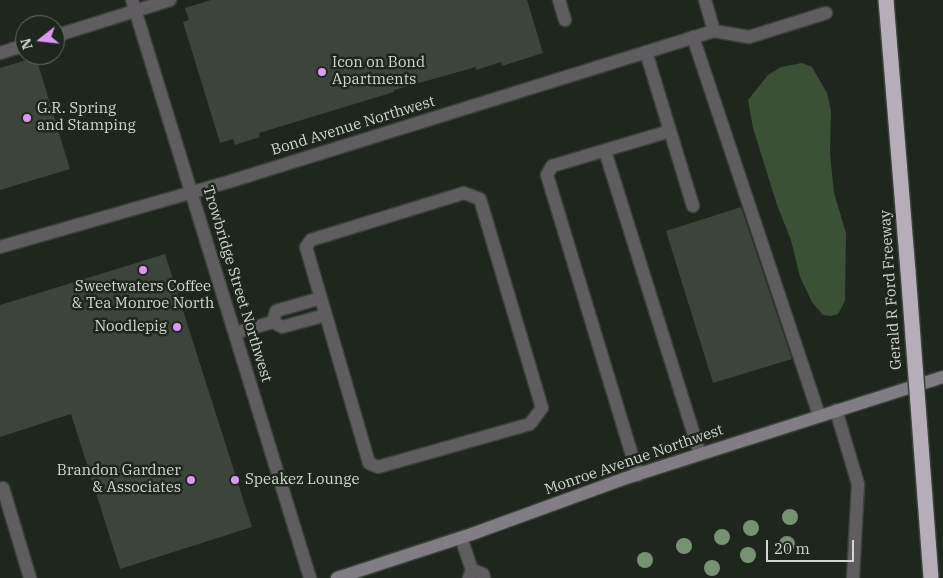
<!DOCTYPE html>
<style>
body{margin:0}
#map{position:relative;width:943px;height:578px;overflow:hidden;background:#1f261e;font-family:"IBM Plex Serif",serif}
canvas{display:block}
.north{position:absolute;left:15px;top:15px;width:50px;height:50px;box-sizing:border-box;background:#1f261e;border:1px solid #666c66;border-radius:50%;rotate:254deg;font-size:14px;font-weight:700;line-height:20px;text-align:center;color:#d1d6d1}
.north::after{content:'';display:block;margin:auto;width:18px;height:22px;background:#dc99f4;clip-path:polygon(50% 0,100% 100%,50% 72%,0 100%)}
.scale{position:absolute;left:766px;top:540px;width:88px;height:22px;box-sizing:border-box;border:2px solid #d1d6d1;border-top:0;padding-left:6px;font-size:15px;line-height:18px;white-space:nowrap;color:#d1d6d1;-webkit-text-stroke:4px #1f261e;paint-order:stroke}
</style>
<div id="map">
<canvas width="943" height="578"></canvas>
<div class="north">N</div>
<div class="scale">20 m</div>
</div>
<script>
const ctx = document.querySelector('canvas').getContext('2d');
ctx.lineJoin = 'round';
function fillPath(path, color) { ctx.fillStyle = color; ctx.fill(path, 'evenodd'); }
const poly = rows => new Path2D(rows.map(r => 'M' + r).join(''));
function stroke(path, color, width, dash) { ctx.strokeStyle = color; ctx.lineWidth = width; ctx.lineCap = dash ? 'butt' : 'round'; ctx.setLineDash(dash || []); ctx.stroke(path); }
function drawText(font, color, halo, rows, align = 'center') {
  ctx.font = font + ' "IBM Plex Serif",serif'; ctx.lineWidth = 5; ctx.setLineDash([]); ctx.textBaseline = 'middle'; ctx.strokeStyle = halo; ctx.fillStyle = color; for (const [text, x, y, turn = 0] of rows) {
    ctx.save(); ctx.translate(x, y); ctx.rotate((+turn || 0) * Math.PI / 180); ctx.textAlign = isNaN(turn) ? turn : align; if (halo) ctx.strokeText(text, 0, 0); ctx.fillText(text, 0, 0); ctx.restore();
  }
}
fillPath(poly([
 [802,63,812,67,827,93,831,111,830,153,834,193,846,233,845,301,838,314,831,316,823,315,812,302,800,277,791,240,777,205,753,128,748,100,768,75,781,67]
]), '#3a5136');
fillPath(poly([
 [211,0,527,0,543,53,502,66,501,62,476,70,476,67,394,90,394,92,259,133,260,137,235,145,233,139,220,143,183,22,189,20,185,8],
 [36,57,70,169,0,190,0,68],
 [741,207,792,359,713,383,666,231],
 [165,254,252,527,120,569,71,414,0,437,0,305]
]), '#3d443b');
const service = poly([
 [559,0,565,20],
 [714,31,749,37,826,13],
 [55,36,170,0],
 [693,37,819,415],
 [646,52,693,206],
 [0,53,25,45],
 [605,151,700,454],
 [464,193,480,199,542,408,530,424,378,467,369,463,306,247,311,240,464,193],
 [273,322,276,311,321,298],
 [235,333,273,322,282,327,326,315],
 [836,410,858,484,853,578],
 [638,475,547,175,552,166,670,131],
 [3,488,30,578],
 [461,538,472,570,469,578],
 [472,570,483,574,484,578]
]);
const minor = poly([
 [132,0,310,578],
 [0,247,228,182,714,31,705,0]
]);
const secondary = poly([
 [337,578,472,534,626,478,943,377]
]);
const motorway = poly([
 [886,0,908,271]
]);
stroke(service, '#3b423b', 15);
stroke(minor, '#3b423b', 15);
stroke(secondary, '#3b423b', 15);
stroke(motorway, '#3b423b', 18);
stroke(service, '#605d61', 12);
stroke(minor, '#605d61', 12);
stroke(secondary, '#827d84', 12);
stroke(motorway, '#b5adb7', 15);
const motorwayBridge = poly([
 [908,271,931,578]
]);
stroke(motorwayBridge, '#3b423b', 18, []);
stroke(motorwayBridge, '#b5adb7', 15);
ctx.fillStyle = '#769272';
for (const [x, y] of [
 [790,517],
 [751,528],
 [722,537],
 [787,544],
 [684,546],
 [748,555],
 [645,560],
 [712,568]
]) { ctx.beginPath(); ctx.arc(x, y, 8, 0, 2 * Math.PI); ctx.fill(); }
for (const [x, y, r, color] of [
 [322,72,5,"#dc99f4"],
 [27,118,5,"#dc99f4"],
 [143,270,5,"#dc99f4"],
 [177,327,5,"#dc99f4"],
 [191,480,5,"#dc99f4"],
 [235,480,5,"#dc99f4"]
]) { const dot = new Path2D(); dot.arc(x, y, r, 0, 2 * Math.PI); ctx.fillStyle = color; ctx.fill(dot); stroke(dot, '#1f261e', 2); }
drawText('15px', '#d1d6d1', '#1f261e', [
 ["Icon on Bond",332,63],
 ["Apartments",332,80],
 ["G.R. Spring",37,109],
 ["and Stamping",37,126],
 ["Sweetwaters Coffee",143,287,"center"],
 ["& Tea Monroe North",143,304,"center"],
 ["Noodlepig",167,327,"right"],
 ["Brandon Gardner",181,471,"right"],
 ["& Associates",181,488,"right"],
 ["Speakez Lounge",245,480]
], 'left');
drawText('15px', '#d1d6d1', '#1f261e', [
 ["Bond Avenue Northwest",353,126,-17],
 ["Trowbridge Street Northwest",237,284,73],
 ["Gerald R Ford Freeway",891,290,-94],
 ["Monroe Avenue Northwest",634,460,-19]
]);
</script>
